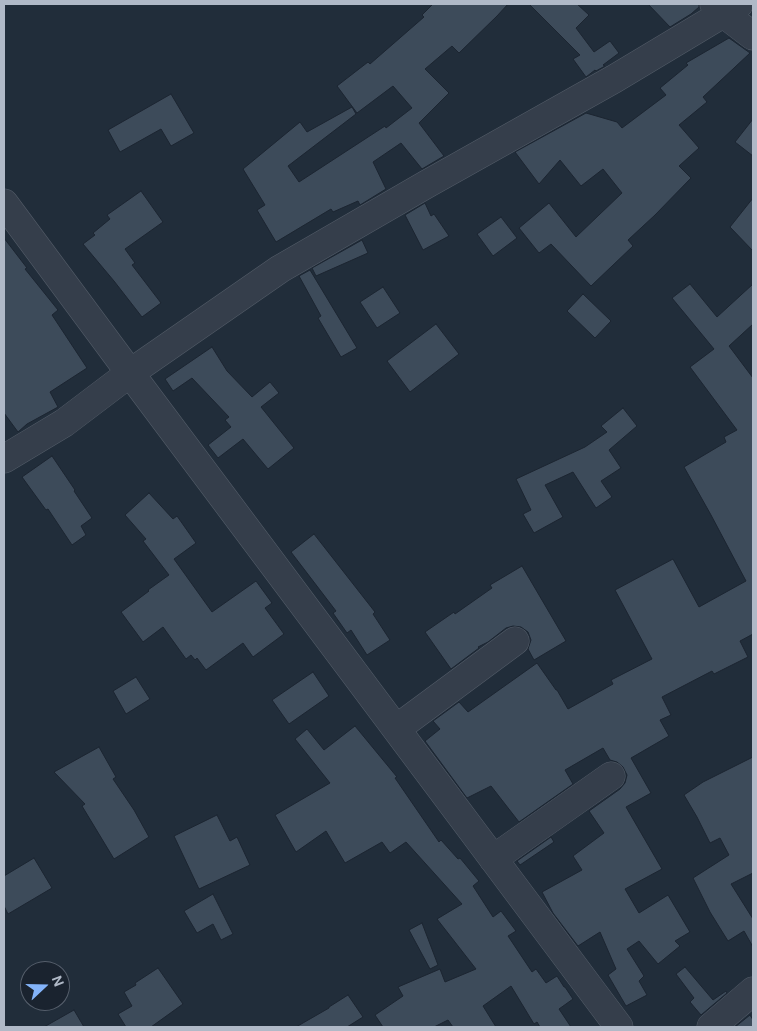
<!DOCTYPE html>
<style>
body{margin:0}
#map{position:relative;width:757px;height:1031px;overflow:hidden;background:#212d3a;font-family:"DM Sans",sans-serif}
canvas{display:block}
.frame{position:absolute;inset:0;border:5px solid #b0b9c7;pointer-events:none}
.north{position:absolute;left:20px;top:961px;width:50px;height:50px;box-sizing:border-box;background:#1a232f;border:1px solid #565f6c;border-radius:50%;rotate:69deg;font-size:14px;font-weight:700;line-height:20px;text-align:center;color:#b0b9c7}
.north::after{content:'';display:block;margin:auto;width:18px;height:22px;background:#83b3f9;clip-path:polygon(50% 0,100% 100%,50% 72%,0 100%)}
</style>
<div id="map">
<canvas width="757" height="1031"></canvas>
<div class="frame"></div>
<div class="north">N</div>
</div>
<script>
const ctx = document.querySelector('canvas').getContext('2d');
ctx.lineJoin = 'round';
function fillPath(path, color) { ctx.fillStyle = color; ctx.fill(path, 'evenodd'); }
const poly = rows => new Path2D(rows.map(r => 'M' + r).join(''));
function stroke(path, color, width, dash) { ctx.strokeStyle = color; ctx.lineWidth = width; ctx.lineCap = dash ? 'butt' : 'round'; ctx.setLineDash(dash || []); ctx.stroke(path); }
const building = poly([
 [433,4,508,4,497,16,459,53,452,46,425,69,449,93,419,123,444,156,422,169,401,143,373,162,386,189,360,205,358,201,333,212,331,209,276,242,257,210,265,205,243,169,300,122,307,132,352,107,356,114,288,166,299,182,385,126,386,128,412,108,393,86,357,113,337,86,368,62,370,64,424,17,422,15,433,4],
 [529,4,577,4,589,15,576,28,594,52,610,41,619,53,603,65,605,66,596,71,595,70,586,77,573,59,580,55,529,4],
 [648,4,699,4,699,7,691,14,670,27,648,4],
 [729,38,750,53,703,97,707,102,679,125,699,148,679,166,691,178,655,215,628,240,633,246,591,286,551,244,539,253,519,228,549,203,576,237,622,193,603,169,581,186,560,160,539,184,515,152,586,113,617,122,622,128,666,95,660,88,688,65,686,63,729,38],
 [171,94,194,133,171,146,161,129,120,152,108,130,171,94],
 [753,119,753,156,735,142,753,119],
 [141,191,163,222,125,249,135,263,132,265,161,303,142,317,114,281,83,244,95,235,93,233,110,219,107,215,141,191],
 [753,198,753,251,730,227,753,198],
 [425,203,431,216,434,214,449,236,423,250,405,215,425,203],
 [501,217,517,238,493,256,477,234,501,217],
 [4,238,27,268,25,269,58,310,52,315,87,368,50,392,58,407,27,424,18,432,4,413,4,238],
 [362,240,368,253,316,276,312,268,362,240],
 [310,270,357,348,341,357,318,318,321,316,299,276,310,270],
 [690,284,717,317,753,284,753,324,729,346,753,378,753,634,740,641,748,657,714,674,712,671,662,697,671,715,660,720,669,736,631,758,651,793,626,807,662,869,625,889,639,913,668,895,690,932,675,941,680,946,658,964,639,941,627,949,644,976,639,981,647,995,626,1006,608,975,616,969,600,932,578,946,553,913,542,892,582,870,573,856,604,833,589,811,620,789,625,783,627,775,623,767,617,762,610,760,603,748,565,770,573,784,519,822,491,786,467,798,425,741,440,729,433,721,459,702,468,712,537,663,556,690,557,690,568,709,613,684,611,680,652,659,615,590,673,559,699,607,746,581,711,515,684,467,726,442,724,437,737,430,690,367,714,349,672,298,690,284],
 [383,287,400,313,377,328,360,302,383,287],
 [583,294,611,321,595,338,567,311,583,294],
 [436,324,459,354,410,392,387,361,436,324],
 [212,347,227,371,252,397,270,382,279,393,261,407,294,448,268,469,243,439,218,458,208,445,231,427,225,420,229,417,192,378,173,391,165,379,212,347],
 [623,408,637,426,609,450,621,468,601,481,612,497,596,508,573,472,545,485,563,517,534,533,523,514,531,510,516,479,585,447,607,432,601,426,623,408],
 [52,456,75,490,74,491,92,518,81,526,86,535,72,545,48,509,46,510,22,477,52,456],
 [149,493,173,519,177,516,196,543,174,559,212,612,256,581,272,603,265,608,284,634,253,657,243,643,206,670,197,658,195,660,191,655,186,659,163,627,143,642,121,612,149,591,148,590,169,575,143,541,146,539,125,515,149,493],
 [314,534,375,612,373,614,390,640,367,655,351,630,347,633,333,613,336,611,291,552,314,534],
 [522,566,566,641,534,660,528,649,531,640,528,632,521,627,513,626,506,628,488,642,478,647,479,648,451,669,425,632,454,612,455,614,492,588,490,585,522,566],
 [313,672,329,696,289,724,272,700,313,672],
 [136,677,150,699,126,714,113,691,136,677],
 [355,726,397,777,395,778,439,842,441,840,458,859,460,858,479,881,473,886,493,917,501,911,516,931,508,936,532,972,536,969,546,983,557,976,564,987,565,987,573,999,559,1009,571,1027,540,1027,537,1022,534,1024,511,986,483,1006,496,1027,453,1027,448,1020,434,1027,383,1027,375,1015,403,996,398,987,440,969,445,982,476,969,437,919,462,904,406,842,390,853,382,842,345,863,326,831,296,852,275,815,330,783,295,739,307,729,324,750,355,726],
 [99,747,116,777,113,779,134,810,149,837,114,859,82,806,85,804,54,772,99,747],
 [753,757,753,873,731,884,753,919,753,947,744,931,728,941,710,912,693,878,729,855,720,838,710,843,697,817,684,795,703,782,753,757],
 [217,815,230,841,237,837,250,865,199,889,174,836,217,815],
 [551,837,554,842,520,865,517,861,551,837],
 [34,858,52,888,8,914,4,906,4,876,34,858],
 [213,894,233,934,221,940,213,924,197,933,184,911,213,894],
 [422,923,438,965,430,969,409,930,422,923],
 [685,967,713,1000,726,991,727,993,701,1015,690,1002,694,998,676,974,685,967],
 [158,968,183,1004,151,1027,126,1027,118,1014,132,1006,124,992,136,985,135,983,158,968],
 [348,995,363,1017,347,1027,296,1027,329,1008,329,1007,348,995],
 [74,1010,84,1027,44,1027,74,1010],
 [750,1015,753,1020,753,1027,735,1027,750,1015]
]);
fillPath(building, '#3d4b5a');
stroke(building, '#1c2531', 1);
const minor = poly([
 [714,4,724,14,753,36],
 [4,203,130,373,619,1027],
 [4,459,64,423,130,373,280,269,427,184,614,79,739,4],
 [396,729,515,641],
 [493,859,611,776],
 [711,1027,753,991]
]);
stroke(minor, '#535c68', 29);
stroke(minor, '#353e4b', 28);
</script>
